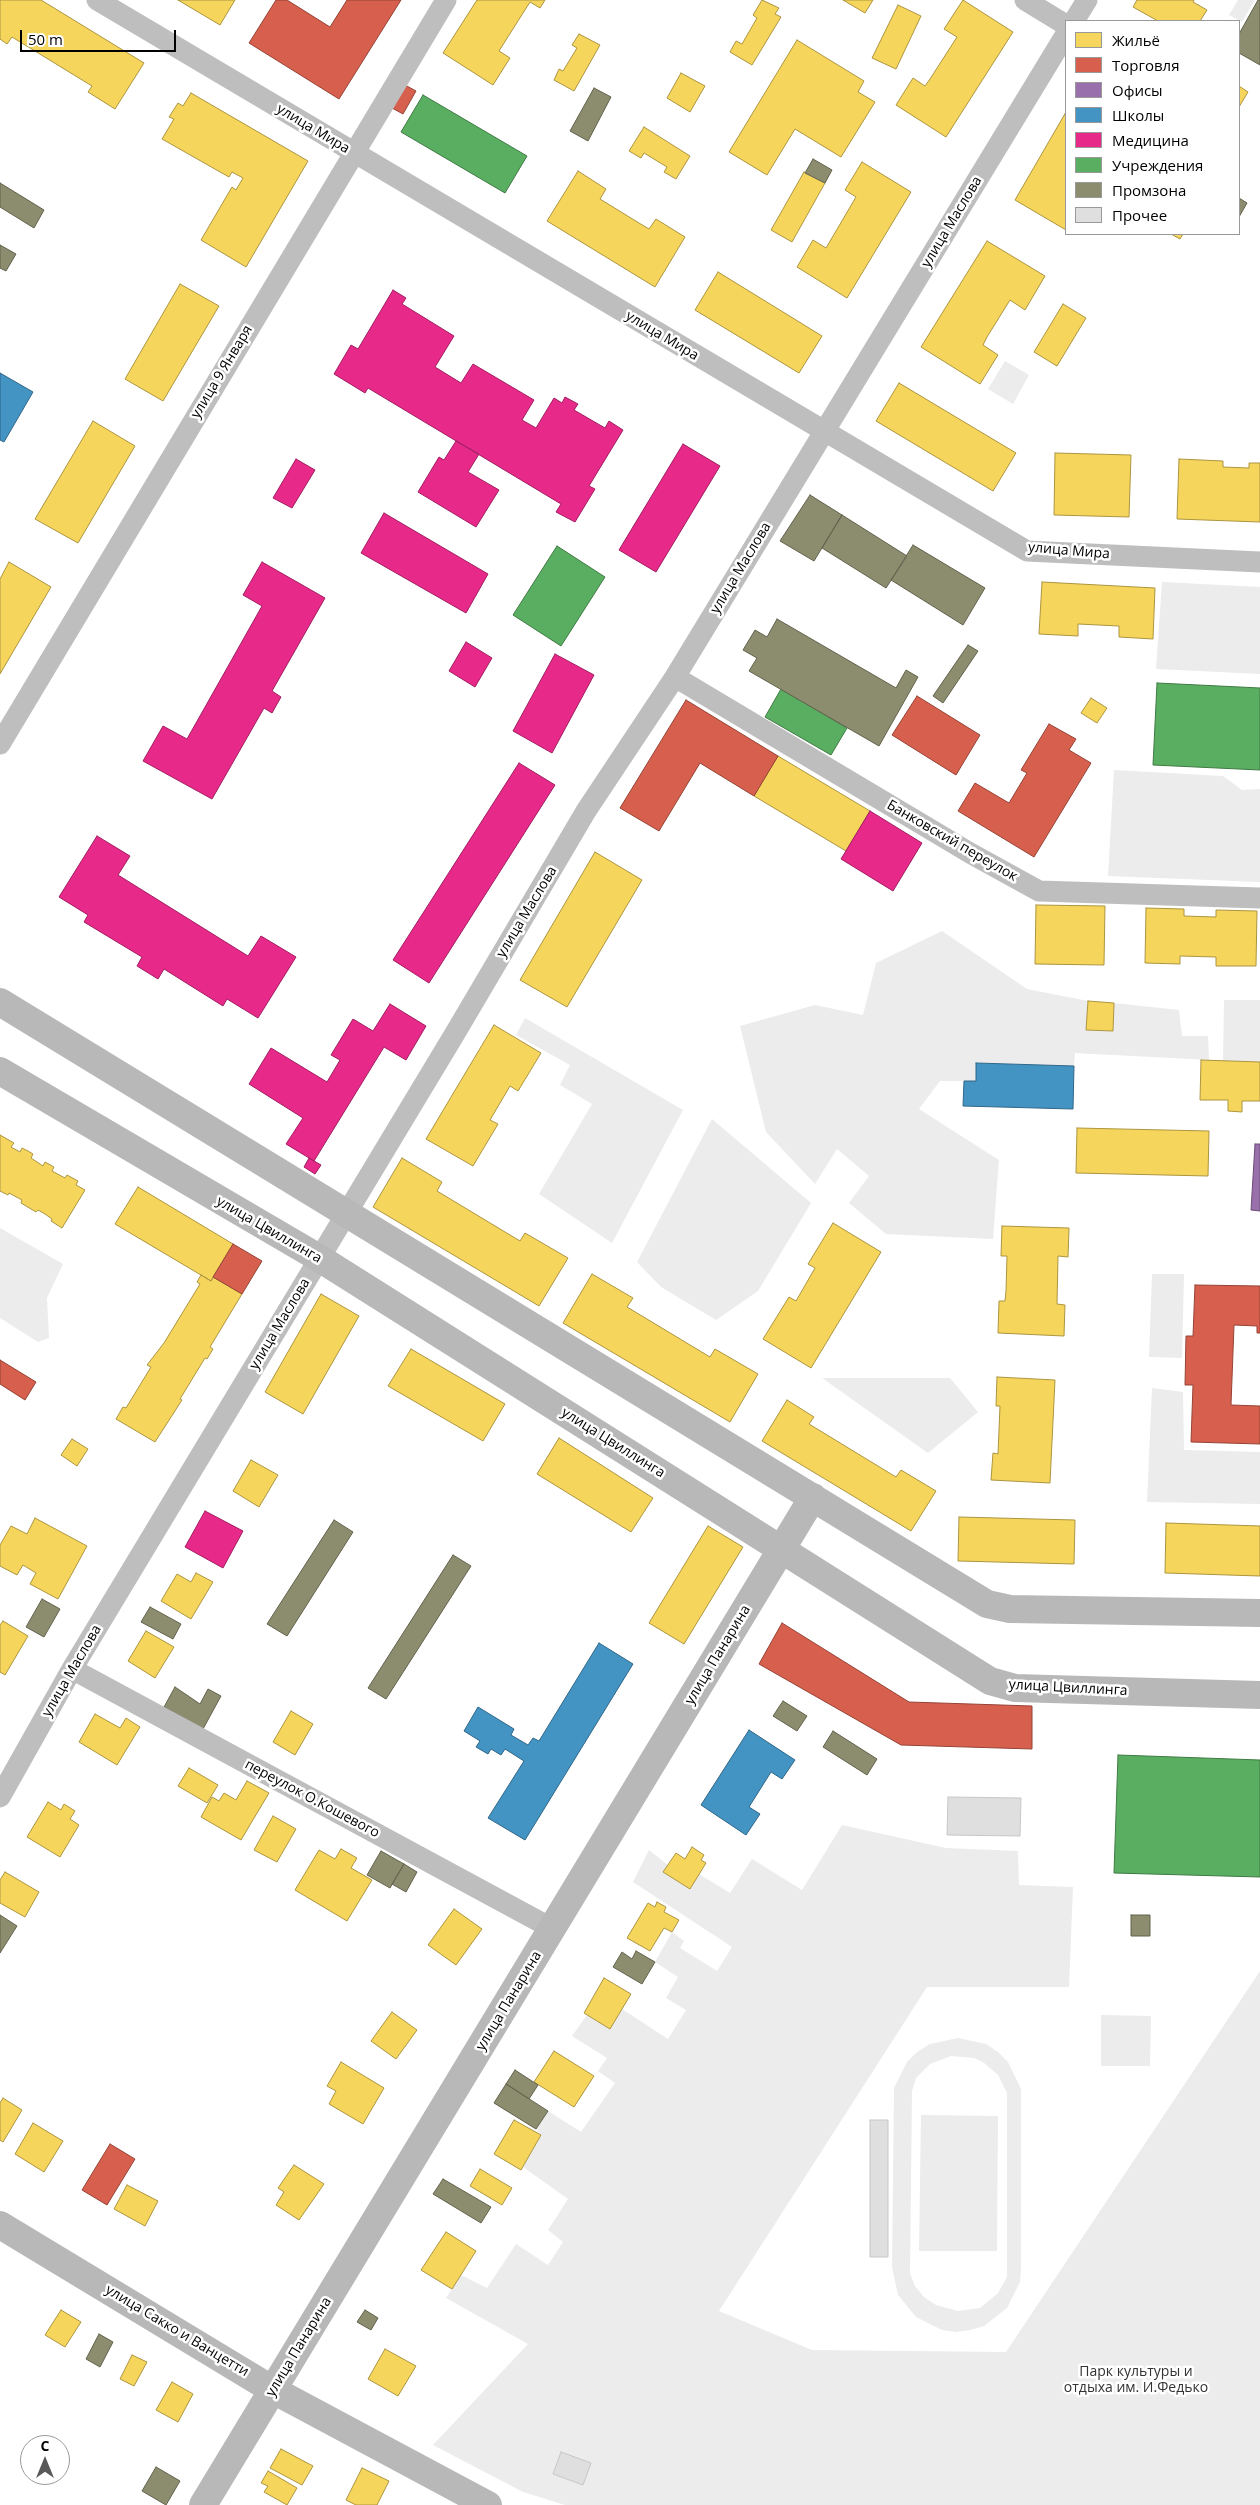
<!DOCTYPE html>
<meta charset="utf-8">
<style>
body{margin:0}
#map{position:relative;width:1260px;height:2505px;overflow:hidden;background:#fff;font-family:"Open Sans",sans-serif}
canvas{display:block}
.legend{position:absolute;left:1065px;top:20px;width:175px;height:215px;box-sizing:border-box;background:#fff;border:1px solid #999;margin:0;padding:6px 9px;list-style:none;font-size:15px;color:#000}
.legend li{display:flex;align-items:center;gap:10px;height:25px}
.legend b{width:25px;border:1px solid #999}
.north{position:absolute;left:20px;top:2435px;width:50px;height:50px;box-sizing:border-box;background:#fff;border:1px solid #999;border-radius:50%;rotate:0deg;font-size:14px;font-weight:700;line-height:20px;text-align:center;color:#000}
.north::after{content:'';display:block;margin:auto;width:18px;height:22px;background:#595959;clip-path:polygon(50% 0,100% 100%,50% 72%,0 100%)}
.scale{position:absolute;left:20px;top:30px;width:156px;height:22px;box-sizing:border-box;border:2px solid #000;border-top:0;padding-left:6px;font-size:15px;line-height:18px;white-space:nowrap;color:#000;-webkit-text-stroke:4px #fff;paint-order:stroke}
</style>
<div id="map">
<canvas width="1260" height="2505"></canvas>
<ul class="legend">
<li><b style="height:14px;background:#f6d55c"></b>Жильё</li>
<li><b style="height:14px;background:#d6604d"></b>Торговля</li>
<li><b style="height:14px;background:#9970ab"></b>Офисы</li>
<li><b style="height:14px;background:#4393c3"></b>Школы</li>
<li><b style="height:14px;background:#e7298a"></b>Медицина</li>
<li><b style="height:14px;background:#5aae61"></b>Учреждения</li>
<li><b style="height:14px;background:#8c8c6e"></b>Промзона</li>
<li><b style="height:14px;background:#dfdfdf"></b>Прочее</li>
</ul>
<div class="north">С</div>
<div class="scale">50 m</div>
</div>
<script>
const ctx = document.querySelector('canvas').getContext('2d');
ctx.lineJoin = 'round';
function fillPath(path, color) { ctx.fillStyle = color; ctx.fill(path, 'evenodd'); }
const poly = rows => new Path2D(rows.map(r => 'M' + r).join(''));
function stroke(path, color, width, dash) { ctx.strokeStyle = color; ctx.lineWidth = width; ctx.lineCap = dash ? 'butt' : 'round'; ctx.setLineDash(dash || []); ctx.stroke(path); }
function drawText(font, color, halo, rows, align = 'center') {
  ctx.font = font + ' "Open Sans",sans-serif'; ctx.lineWidth = 5; ctx.setLineDash([]); ctx.textBaseline = 'middle'; ctx.strokeStyle = halo; ctx.fillStyle = color; for (const [text, x, y, turn = 0] of rows) {
    ctx.save(); ctx.translate(x, y); ctx.rotate((+turn || 0) * Math.PI / 180); ctx.textAlign = isNaN(turn) ? turn : align; if (halo) ctx.strokeText(text, 0, 0); ctx.fillText(text, 0, 0); ctx.restore();
  }
}
fillPath(poly([
 [1238,0,1255,0,1242,22,1229,15],
 [1005,361,1029,375,1013,404,988,389],
 [1162,582,1260,587,1260,674,1156,669],
 [1114,770,1223,776,1242,790,1260,789,1260,882,1108,876],
 [942,931,1027,989,1088,1001,1087,1030,1113,1031,1114,1003,1179,1010,1182,1036,1208,1036,1209,1060,1075,1053,1074,1066,977,1063,976,1081,940,1081,919,1109,999,1160,993,1239,886,1234,849,1203,869,1176,837,1149,815,1184,766,1132,740,1026,815,1005,863,1015,876,963],
 [1224,1000,1260,1000,1260,1062,1223,1061],
 [525,1018,683,1110,612,1243,539,1194,592,1104,560,1085,570,1065,516,1035],
 [712,1119,811,1203,758,1291,716,1320,661,1287,637,1262],
 [0,1228,63,1264,47,1298,49,1338,38,1342,0,1318],
 [1152,1274,1184,1274,1182,1358,1149,1357],
 [822,1378,950,1378,978,1412,928,1453],
 [1152,1388,1183,1392,1184,1450,1260,1452,1260,1504,1147,1502],
 [842,1825,946,1848,1018,1851,1019,1885,1073,1887,1069,1987,927,1987,719,2311,812,2350,1006,2352,1260,1971,1260,2505,565,2505,523,2492,433,2445,528,2344,446,2298,461,2275,487,2288,516,2244,548,2265,563,2242,548,2230,568,2199,523,2167,541,2135,536,2129,548,2111,581,2132,615,2083,598,2071,607,2058,572,2036,587,2015,610,2028,622,2009,668,2039,686,2010,666,1998,678,1977,655,1962,672,1932,684,1941,680,1948,717,1971,732,1947,633,1882,649,1850,668,1865,664,1872,690,1888,699,1874,730,1893,752,1859,802,1890],
 [1101,2015,1151,2016,1150,2066,1101,2066],
 [958,2038,986,2044,998,2052,1008,2062,1021,2089,1021,2267,1020,2282,1007,2308,984,2326,970,2330,956,2332,942,2330,916,2317,898,2295,892,2267,894,2088,907,2062,917,2052,930,2044],
 [951,2056,974,2058,983,2062,998,2075,1007,2093,1007,2277,998,2293,980,2308,958,2311,936,2305,924,2297,915,2286,910,2274,912,2091,916,2078,930,2064],
 [921,2115,998,2116,997,2251,919,2251]
]), '#ececec');
const homes = poly([
 [0,0,41,0,144,63,115,109,88,92,92,86,12,37,7,44,0,39,0,0],
 [178,0,235,0,220,25,178,0],
 [477,0,545,0,540,8,530,2,499,51,510,58,493,85,443,53,477,0],
 [762,0,779,8,775,14,781,17,752,65,730,52,736,41,742,44,757,18,753,15,762,0],
 [843,0,873,0,865,13,843,0],
 [963,0,1013,32,946,137,896,105,913,78,925,86,930,79,957,37,944,29,963,0],
 [1137,0,1194,0,1193,2,1207,10,1200,21,1158,21,1133,7,1137,0],
 [898,5,921,16,896,69,872,58,898,5],
 [579,34,600,45,574,91,554,80,559,69,563,71,577,48,572,45,579,34],
 [797,40,864,81,858,92,875,102,841,157,795,129,767,175,729,152,797,40],
 [681,73,705,86,690,112,667,98,681,73],
 [1239,86,1248,92,1239,107,1239,86],
 [191,93,308,161,246,267,201,240,232,187,236,190,243,178,232,172,229,177,162,139,174,119,169,117,178,103,183,106,191,93],
 [1066,112,1066,230,1015,200,1066,112],
 [644,127,690,156,676,179,664,172,667,167,644,153,641,158,629,151,644,127],
 [862,162,911,192,847,298,797,267,813,240,826,248,856,197,845,190,862,162],
 [578,171,606,189,600,199,639,223,649,229,656,219,685,237,655,287,547,221,578,171],
 [804,172,825,183,792,242,771,230,804,172],
 [1171,234,1183,234,1180,239,1171,234],
 [987,241,1045,276,1025,310,1010,300,987,337,983,345,998,355,980,384,921,347,987,241],
 [718,272,822,336,799,373,695,310,718,272],
 [180,284,219,306,163,401,125,379,180,284],
 [1063,304,1086,318,1057,366,1034,352,1063,304],
 [899,383,1016,453,993,491,876,421,899,383],
 [93,421,135,446,78,543,35,519,93,421],
 [1055,453,1131,455,1129,517,1054,515,1055,453],
 [1179,459,1223,461,1223,467,1249,468,1249,463,1260,463,1260,522,1177,519,1179,459],
 [9,562,51,587,0,674,0,579,9,562],
 [1042,582,1155,588,1153,639,1119,637,1119,626,1078,624,1078,636,1039,634,1042,582],
 [1091,698,1107,708,1097,723,1081,713,1091,698],
 [778,756,870,811,846,851,754,796,778,756],
 [595,852,642,880,567,1007,520,980,595,852],
 [1036,905,1105,906,1104,965,1035,964,1036,905],
 [1146,908,1184,909,1184,916,1216,917,1216,910,1257,911,1256,966,1216,966,1216,957,1180,956,1180,964,1145,963,1146,908],
 [1088,1001,1114,1003,1113,1031,1086,1030,1088,1001],
 [494,1025,541,1053,518,1091,510,1086,490,1120,498,1124,473,1166,426,1139,494,1025],
 [1201,1060,1260,1062,1260,1101,1242,1101,1242,1112,1228,1111,1228,1100,1200,1100,1201,1060],
 [1077,1128,1209,1131,1208,1176,1076,1173,1077,1128],
 [0,1135,14,1143,11,1147,20,1152,22,1148,28,1151,33,1154,31,1158,43,1166,45,1162,54,1167,52,1171,65,1178,67,1175,78,1181,76,1185,85,1190,62,1228,51,1221,52,1219,45,1214,38,1210,36,1212,21,1203,22,1200,9,1193,8,1195,0,1191,0,1135],
 [402,1158,442,1182,437,1191,520,1241,525,1233,568,1258,539,1306,373,1207,402,1158],
 [138,1187,233,1244,211,1281,115,1224,138,1187],
 [833,1223,881,1252,811,1368,763,1339,789,1297,796,1301,815,1268,808,1264,833,1223],
 [1002,1226,1069,1228,1068,1257,1058,1256,1057,1304,1065,1305,1064,1336,998,1333,999,1301,1005,1301,1006,1291,1007,1256,1001,1256,1002,1226],
 [592,1274,633,1298,627,1307,710,1357,715,1349,758,1374,730,1422,563,1323,592,1274],
 [201,1275,211,1281,213,1277,242,1294,210,1347,213,1349,207,1359,205,1358,180,1399,182,1400,155,1442,116,1419,123,1407,126,1408,151,1367,147,1365,164,1343,200,1284,197,1282,201,1275],
 [321,1294,359,1316,303,1414,265,1392,321,1294],
 [411,1349,505,1404,483,1441,388,1386,411,1349],
 [997,1377,1055,1380,1050,1483,991,1480,993,1453,998,1454,1000,1406,996,1406,997,1377],
 [787,1400,814,1417,809,1424,896,1477,901,1470,936,1491,911,1531,762,1441,787,1400],
 [559,1438,653,1498,631,1532,537,1474,559,1438],
 [72,1439,88,1449,77,1466,61,1455,72,1439],
 [251,1460,278,1475,259,1507,233,1491,251,1460],
 [959,1517,1075,1520,1074,1564,958,1561,959,1517],
 [35,1518,87,1546,58,1599,30,1584,36,1573,23,1565,17,1575,0,1566,0,1545,11,1526,27,1534,35,1518],
 [1166,1523,1260,1526,1260,1576,1165,1573,1166,1523],
 [708,1526,743,1547,684,1644,649,1623,708,1526],
 [196,1573,213,1582,191,1619,161,1601,177,1574,191,1582,196,1573],
 [3,1621,28,1636,5,1675,0,1672,0,1625,3,1621],
 [146,1631,174,1647,155,1678,128,1661,146,1631],
 [291,1711,313,1724,295,1755,273,1742,291,1711],
 [95,1714,120,1728,126,1718,140,1727,117,1765,79,1742,95,1714],
 [189,1768,218,1785,207,1803,178,1786,189,1768],
 [247,1781,269,1793,241,1840,201,1817,212,1797,219,1801,224,1793,236,1800,247,1781],
 [48,1802,61,1810,64,1804,75,1811,70,1819,79,1825,60,1857,27,1837,48,1802],
 [273,1816,296,1829,277,1862,254,1850,273,1816],
 [692,1847,704,1855,701,1860,706,1863,690,1889,663,1872,676,1853,685,1859,692,1847],
 [341,1849,357,1858,351,1868,372,1880,347,1921,295,1890,319,1850,335,1859,341,1849],
 [5,1872,39,1892,25,1917,0,1903,0,1880,5,1872],
 [657,1902,666,1907,664,1912,679,1920,672,1932,664,1928,650,1951,627,1938,648,1903,655,1907,657,1902],
 [454,1909,482,1929,456,1965,428,1945,454,1909],
 [604,1978,631,1994,610,2029,584,2013,604,1978],
 [392,2012,417,2030,396,2059,371,2041,392,2012],
 [554,2051,594,2076,574,2107,534,2082,554,2051],
 [341,2062,384,2088,363,2124,329,2104,336,2091,327,2086,341,2062],
 [3,2098,22,2110,3,2142,0,2140,0,2103,3,2098],
 [514,2120,541,2135,521,2170,494,2154,514,2120],
 [33,2123,63,2141,44,2172,15,2154,33,2123],
 [294,2165,324,2184,299,2220,276,2205,284,2192,278,2188,294,2165],
 [480,2169,512,2188,502,2205,470,2186,480,2169],
 [127,2185,158,2201,145,2226,114,2209,127,2185],
 [446,2232,476,2251,452,2289,421,2270,446,2232],
 [61,2310,81,2322,65,2347,45,2335,61,2310],
 [385,2349,416,2366,398,2396,368,2379,385,2349],
 [132,2355,147,2362,134,2386,120,2379,132,2355],
 [172,2382,193,2394,178,2422,156,2410,172,2382],
 [281,2449,313,2466,302,2485,270,2468,281,2449],
 [362,2468,389,2481,377,2505,356,2505,346,2500,362,2468],
 [268,2471,297,2488,287,2505,264,2492,268,2486,261,2483,268,2471]
]);
fillPath(homes, '#f6d55c');
stroke(homes, '#ac9540', 1);
const shops = poly([
 [276,0,287,0,330,27,347,0,401,0,339,99,249,43,276,0],
 [405,85,416,91,403,114,392,108,405,85],
 [917,696,980,735,956,775,892,735,917,696],
 [686,700,778,756,754,796,700,763,659,831,620,808,686,700],
 [1049,724,1076,739,1069,750,1091,763,1034,857,958,811,975,783,1009,803,1027,773,1021,770,1049,724],
 [233,1244,262,1261,242,1294,213,1277,233,1244],
 [1195,1285,1260,1286,1260,1333,1257,1333,1257,1326,1234,1325,1231,1405,1260,1406,1260,1444,1191,1442,1193,1385,1185,1385,1186,1336,1193,1336,1195,1285],
 [0,1360,36,1382,25,1400,0,1384,0,1360],
 [782,1623,909,1702,1032,1706,1032,1749,901,1745,759,1664,782,1623],
 [110,2144,135,2159,107,2205,82,2190,110,2144]
]);
fillPath(shops, '#d6604d');
stroke(shops, '#964336', 1);
const offices = poly([
 [1255,1144,1260,1144,1260,1211,1251,1210,1255,1144]
]);
fillPath(offices, '#9970ab');
stroke(offices, '#6b4e78', 1);
const schools = poly([
 [0,373,33,392,4,442,0,440,0,373],
 [976,1063,1074,1066,1073,1109,963,1106,964,1081,976,1081,976,1063],
 [599,1643,633,1664,525,1840,488,1818,524,1761,505,1749,501,1755,491,1749,488,1754,476,1747,480,1741,464,1731,478,1707,514,1729,511,1735,528,1745,533,1738,539,1741,599,1643],
 [749,1730,795,1760,782,1779,771,1772,749,1807,760,1814,746,1835,701,1805,749,1730]
]);
fillPath(schools, '#4393c3');
stroke(schools, '#2f6788', 1);
const health = poly([
 [393,290,406,298,402,304,454,336,435,367,461,383,473,364,534,400,522,420,536,428,554,398,562,403,565,397,578,404,574,410,605,428,609,421,623,430,589,486,595,489,575,522,556,512,561,504,368,388,365,393,334,374,351,345,358,349,393,290],
 [456,441,479,454,468,472,499,490,476,527,418,492,439,457,444,460,456,441],
 [683,444,720,466,656,572,619,550,683,444],
 [296,459,315,470,292,508,273,498,296,459],
 [384,513,488,574,466,613,361,553,384,513],
 [262,562,325,598,272,691,281,697,272,713,264,708,212,799,143,761,163,726,187,739,262,606,243,595,262,562],
 [466,642,492,658,475,687,449,671,466,642],
 [555,654,594,675,552,753,513,731,555,654],
 [519,763,555,785,429,983,393,960,519,763],
 [870,811,922,843,893,891,841,859,870,811],
 [97,836,130,856,118,875,248,956,261,936,296,957,258,1018,227,999,223,1006,164,969,158,979,137,966,142,957,84,922,88,915,59,897,97,836],
 [390,1004,426,1026,406,1060,384,1047,314,1161,286,1144,303,1118,249,1084,271,1048,327,1082,340,1060,331,1055,353,1019,373,1031,390,1004],
 [309,1158,321,1165,315,1174,304,1167,309,1158],
 [205,1511,243,1531,223,1568,185,1547,205,1511]
]);
fillPath(health, '#e7298a');
stroke(health, '#a21d61', 1);
const public = poly([
 [423,95,527,156,505,193,401,132,423,95],
 [557,546,605,577,561,646,513,615,557,546],
 [1157,683,1260,688,1260,770,1153,765,1157,683],
 [781,689,847,728,831,755,765,717,781,689],
 [1118,1755,1260,1760,1260,1877,1114,1873,1118,1755]
]);
fillPath(public, '#5aae61');
stroke(public, '#3f7a44', 1);
const industry = poly([
 [1258,0,1260,0,1260,65,1239,53,1239,34,1258,0],
 [594,88,611,97,588,141,570,131,594,88],
 [813,159,832,170,825,183,805,173,813,159],
 [0,183,44,210,34,228,0,207,0,183],
 [1239,198,1247,203,1239,217,1239,198],
 [0,245,16,254,6,271,0,268,0,245],
 [810,495,842,515,814,561,780,541,810,495],
 [842,515,907,556,886,588,822,548,842,515],
 [913,545,985,588,963,625,891,580,913,545],
 [777,619,896,688,906,670,918,677,879,746,749,671,757,658,743,650,755,630,767,637,777,619],
 [968,645,978,651,943,703,933,696,968,645],
 [334,1520,353,1532,287,1636,267,1624,334,1520],
 [453,1555,471,1566,386,1699,368,1688,453,1555],
 [42,1599,60,1609,44,1637,26,1627,42,1599],
 [150,1607,181,1624,173,1639,141,1622,150,1607],
 [175,1687,200,1704,208,1689,221,1696,203,1729,164,1707,175,1687],
 [783,1701,807,1716,797,1731,773,1716,783,1701],
 [833,1731,877,1759,867,1775,823,1747,833,1731],
 [381,1851,404,1864,390,1888,367,1875,381,1851],
 [404,1864,417,1872,406,1892,392,1884,404,1864],
 [0,1915,17,1926,0,1953,0,1915],
 [1131,1915,1150,1915,1150,1936,1131,1936,1131,1915],
 [636,1951,655,1962,642,1984,613,1967,622,1952,632,1959,636,1951],
 [515,2070,538,2085,529,2099,506,2084,515,2070],
 [506,2084,548,2111,536,2129,494,2103,506,2084],
 [443,2179,491,2207,481,2223,433,2194,443,2179],
 [365,2310,378,2318,371,2330,357,2322,365,2310],
 [99,2334,113,2342,100,2367,86,2359,99,2334],
 [156,2467,180,2481,166,2505,142,2491,156,2467]
]);
fillPath(industry, '#8c8c6e');
stroke(industry, '#62624d', 1);
const building = poly([
 [948,1797,1021,1798,1020,1836,947,1835,948,1797],
 [870,2120,888,2120,888,2257,870,2257,870,2120],
 [561,2452,591,2463,583,2485,553,2474,561,2452]
]);
fillPath(building, '#dfdfdf');
stroke(building, '#c7c7c7', 1);
stroke(poly([
 [97,0,1027,551,1260,562],
 [1025,0,1066,25],
 [1074,21,1087,0],
 [675,677,970,853,1039,891,1260,898],
 [0,744,446,0],
 [72,1669,553,1929],
 [0,1797,72,1669,457,1030,586,811,675,677,1066,34]
]), '#bebebe', 21);
stroke(poly([
 [0,1002,987,1604,1010,1609,1260,1613],
 [0,1071,319,1258,990,1681,1015,1688,1260,1695],
 [0,2225,273,2390,488,2505],
 [203,2505,813,1497]
]), '#b8b8b8', 28);
drawText('14px', '#000', '#fff', [
 ["улица Мира",313,129,31],
 ["улица Маслова",952,222,-59],
 ["улица Мира",662,336,31],
 ["улица 9 Января",222,372,-59],
 ["улица Мира",1069,551,5],
 ["улица Маслова",741,568,-59],
 ["Банковский переулок",952,841,30],
 ["улица Маслова",527,912,-59],
 ["улица Цвиллинга",269,1230,30],
 ["улица Маслова",280,1324,-59],
 ["улица Цвиллинга",613,1443,32],
 ["улица Панарина",718,1655,-59],
 ["улица Маслова",72,1671,-60],
 ["улица Цвиллинга",1068,1688,3],
 ["переулок О.Кошевого",312,1799,28],
 ["улица Панарина",509,2001,-59],
 ["улица Сакко и Ванцетти",177,2331,31],
 ["улица Панарина",299,2347,-59]
]);
drawText('14px', '#333', '#fff', [
 ["Парк культуры и",1136,2372],
 ["отдыха им. И.Федько",1136,2388]
]);
</script>
